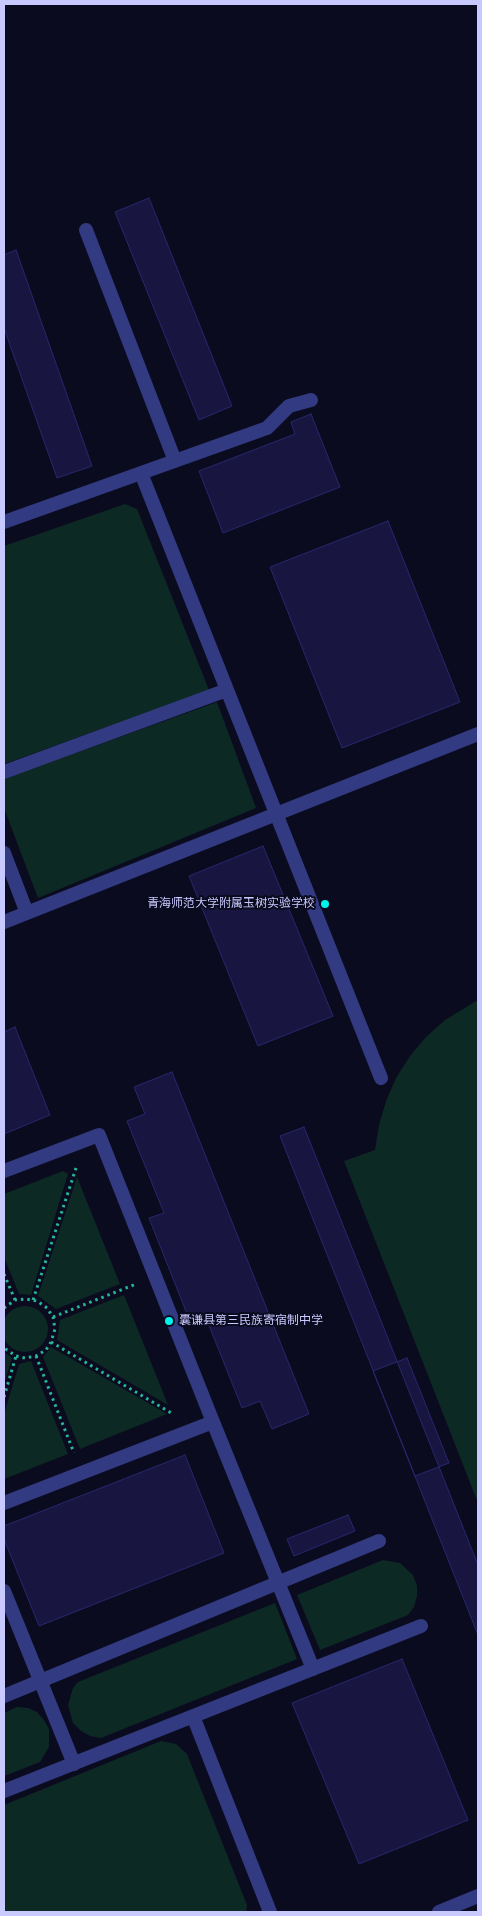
<!DOCTYPE html>
<meta charset="utf-8">
<style>
body{margin:0}
#map{position:relative;width:482px;height:1916px;overflow:hidden;background:#0b0b1f;font-family:"Titillium Web",sans-serif}
canvas{display:block}
.frame{position:absolute;inset:0;border:5px solid #c8c9ff;pointer-events:none}
</style>
<div id="map">
<canvas width="482" height="1916"></canvas>
<div class="frame"></div>
</div>
<script>
const ctx = document.querySelector('canvas').getContext('2d');
ctx.lineJoin = 'round';
function fillPath(path, color) { ctx.fillStyle = color; ctx.fill(path, 'evenodd'); }
const poly = rows => new Path2D(rows.map(r => 'M' + r).join(''));
function stroke(path, color, width, dash) { ctx.strokeStyle = color; ctx.lineWidth = width; ctx.lineCap = dash ? 'butt' : 'round'; ctx.setLineDash(dash || []); ctx.stroke(path); }
function drawText(font, color, halo, rows, align = 'center') {
  ctx.font = font + ' "Titillium Web","Noto Sans SC",sans-serif'; ctx.lineWidth = 4; ctx.setLineDash([]); ctx.textBaseline = 'middle'; ctx.strokeStyle = halo; ctx.fillStyle = color; for (const [text, x, y, turn = 0] of rows) {
    ctx.save(); ctx.translate(x, y); ctx.rotate((+turn || 0) * Math.PI / 180); ctx.textAlign = isNaN(turn) ? turn : align; if (halo) ctx.strokeText(text, 0, 0); ctx.fillText(text, 0, 0); ctx.restore();
  }
}
fillPath(poly([
 [125,504,137,509,209,690,4,764,4,546],
 [217,702,256,808,38,898,4,808,4,779],
 [478,1000,478,1503,344,1161,375,1150,379,1125,386,1101,396,1078,410,1056,426,1037,445,1020],
 [63,1171,68,1174,31,1295,19,1294,4,1257,4,1194],
 [77,1177,120,1284,56,1309,38,1296],
 [124,1295,168,1405,57,1340,60,1320],
 '2 1329a23 23 0 1 1 46 0a23 23 0 1 1-46 0Z',
 [51,1347,167,1414,80,1449,43,1357],
 [4,1352,12,1358,4,1384],
 [31,1361,68,1454,4,1479,4,1414,19,1364],
 [383,1560,400,1563,413,1575,417,1586,417,1596,414,1607,408,1615,320,1650,297,1595],
 [275,1603,297,1659,101,1738,90,1736,81,1731,73,1723,68,1705,73,1688,78,1682],
 [17,1707,28,1708,37,1712,44,1720,49,1729,49,1747,40,1762,4,1776,4,1713],
 [161,1741,176,1744,187,1754,247,1905,246,1912,4,1912,4,1805]
]), '#0d2924');
const building = poly([
 [149,198,232,406,199,420,115,212,149,198],
 [16,250,92,466,57,478,4,328,4,255,16,250],
 [311,414,340,487,223,533,199,471,295,434,291,422,311,414],
 [388,521,460,702,342,748,270,567,388,521],
 [263,846,333,1016,258,1046,189,876,263,846],
 [15,1027,50,1115,4,1134,4,1032,15,1027],
 [172,1072,309,1414,272,1429,260,1401,242,1408,206,1318,191,1324,149,1218,164,1213,127,1121,145,1114,134,1087,172,1072],
 [304,1127,478,1565,478,1635,280,1136,304,1127],
 [407,1358,449,1463,415,1476,373,1371,407,1358],
 [185,1455,224,1553,39,1626,4,1539,4,1526,185,1455],
 [348,1515,355,1531,294,1556,287,1539,348,1515],
 [402,1659,468,1820,359,1864,292,1703,402,1659]
]);
fillPath(building, '#181641');
stroke(building, '#2a266e', 1);
stroke(poly([
 [4,1274,15,1300],
 [33,1300,76,1168],
 [4,1308,15,1300,26,1299,37,1301,47,1308,53,1317,55,1329,51,1342,46,1350,36,1356,25,1358,16,1356,4,1348],
 [53,1317,136,1284],
 [51,1342,173,1414],
 [36,1356,74,1453],
 [4,1397,16,1356]
]), '#25b69a', 3, [2.5, 4]);
stroke(poly([
 [86,230,175,461],
 [141,473,381,1078],
 [4,522,267,428,289,406,311,400],
 [4,772,227,690],
 [4,853,27,913],
 [4,922,478,734],
 [4,1171,99,1135,213,1422,4,1503],
 [213,1422,313,1669],
 [4,1591,74,1764],
 [4,1696,379,1541],
 [193,1716,270,1912],
 [4,1791,421,1626],
 [439,1912,478,1896]
]), '#323a81', 14);
for (const [x, y, r, color] of [
 [325,904,5,"#00f3ea"],
 [169,1321,5,"#00f3ea"]
]) { const dot = new Path2D(); dot.arc(x, y, r, 0, 2 * Math.PI); ctx.fillStyle = color; ctx.fill(dot); stroke(dot, '#0b0b1f', 2); }
drawText('12px', '#c8c9ff', '#0b0b1f', [
 ["青海师范大学附属玉树实验学校",315,904],
 ["囊谦县第三民族寄宿制中学",179,1321,"left"]
], 'right');
</script>
